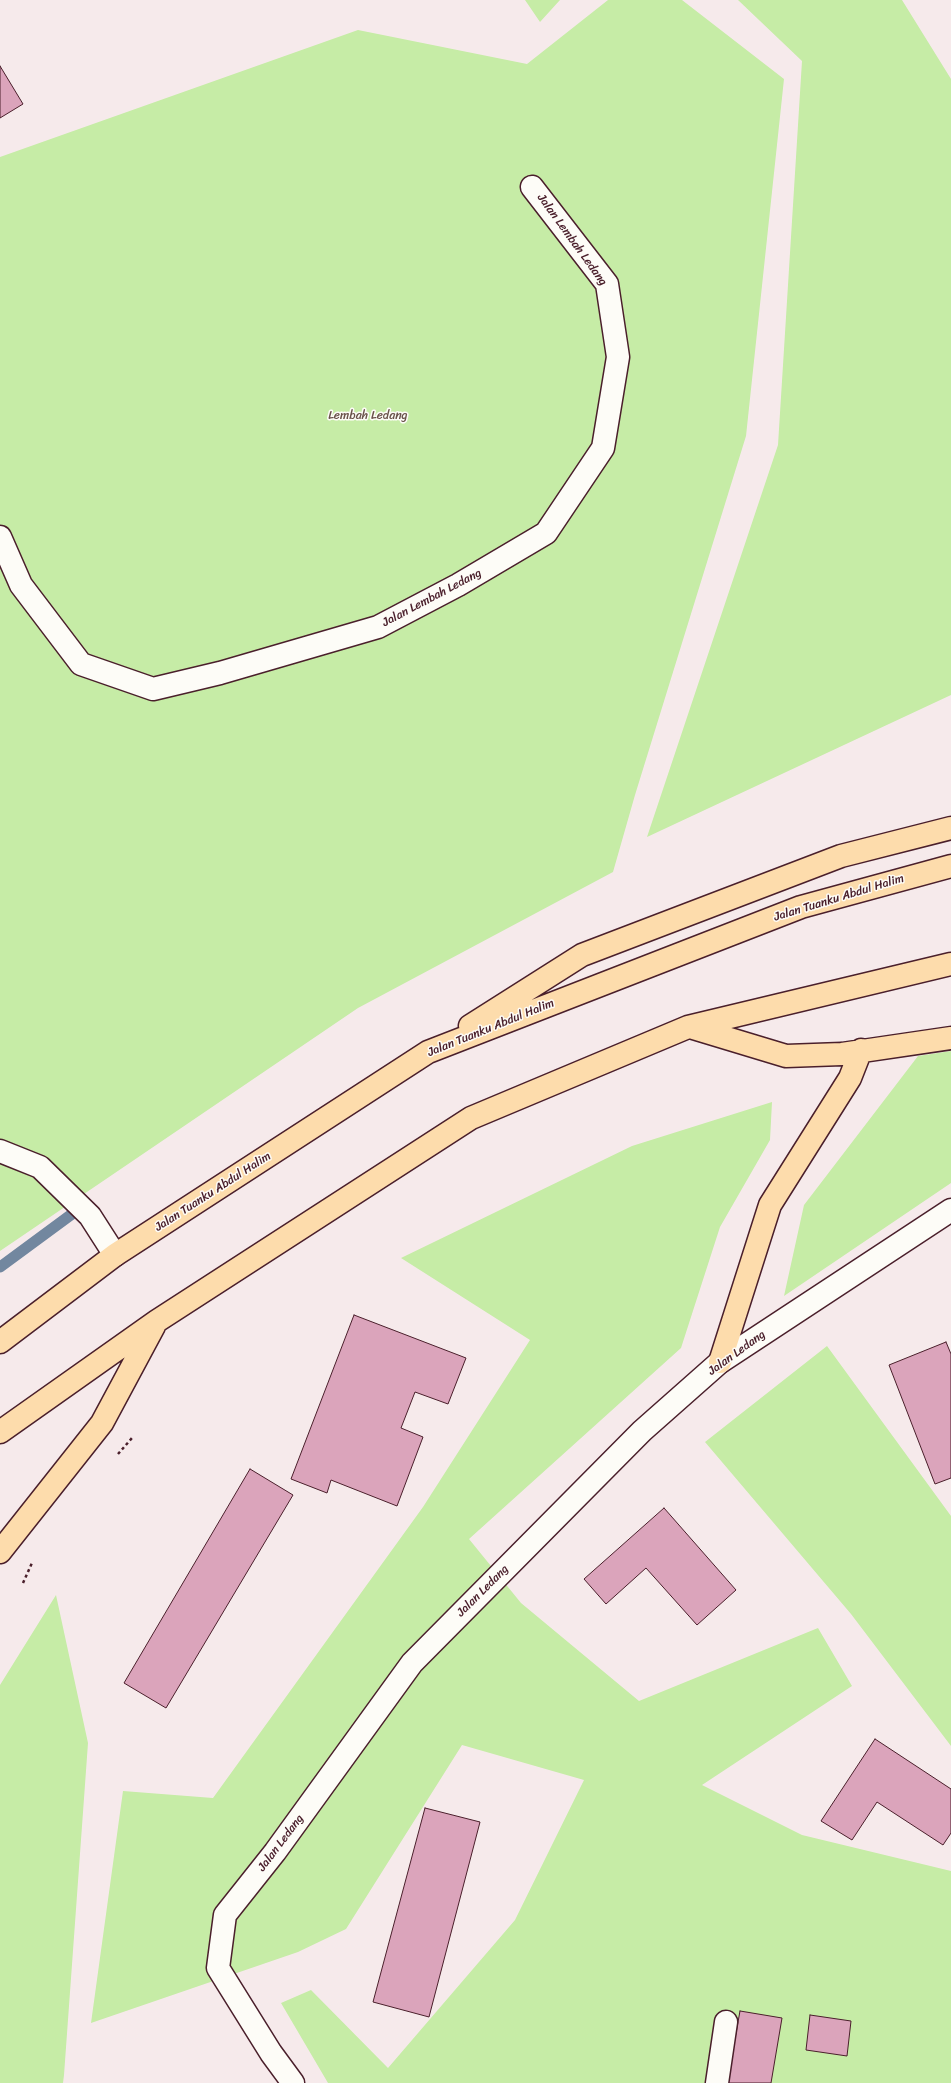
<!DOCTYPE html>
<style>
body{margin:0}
canvas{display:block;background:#f6eaeb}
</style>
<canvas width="951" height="2083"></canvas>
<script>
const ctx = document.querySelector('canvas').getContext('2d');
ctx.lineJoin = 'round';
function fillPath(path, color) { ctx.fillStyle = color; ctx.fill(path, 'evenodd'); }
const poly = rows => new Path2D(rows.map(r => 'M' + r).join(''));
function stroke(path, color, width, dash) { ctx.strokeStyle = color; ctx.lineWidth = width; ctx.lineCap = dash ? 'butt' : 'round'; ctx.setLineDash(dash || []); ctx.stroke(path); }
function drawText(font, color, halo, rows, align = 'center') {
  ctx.font = font + ' Sriracha,sans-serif'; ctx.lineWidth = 3; ctx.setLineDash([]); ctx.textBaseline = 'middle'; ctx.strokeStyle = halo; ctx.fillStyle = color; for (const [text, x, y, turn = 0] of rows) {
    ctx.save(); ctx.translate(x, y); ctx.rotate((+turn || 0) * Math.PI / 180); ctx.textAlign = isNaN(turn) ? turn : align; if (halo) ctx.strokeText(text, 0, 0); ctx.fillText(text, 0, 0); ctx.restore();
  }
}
fillPath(poly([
 [525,0,560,0,540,22],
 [608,0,682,0,784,79,746,436,635,795,613,872,358,1008,0,1251,0,157,358,30,527,64],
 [738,0,902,0,951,79,951,695,647,837,778,445,802,61],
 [951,1051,951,1183,784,1296,804,1205,918,1056],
 [772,1102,770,1140,720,1227,681,1348,469,1539,521,1603,639,1701,818,1628,852,1686,702,1785,802,1835,951,1871,951,2083,328,2083,281,2003,311,1990,388,2068,515,1920,584,1780,462,1745,346,1929,298,1952,91,2023,123,1791,213,1798,423,1507,530,1340,401,1258,632,1146],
 [827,1346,951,1516,951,1746,851,1614,705,1442],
 [56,1595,88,1743,64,2075,63,2083,0,2083,0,1685]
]), '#c6eca6');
stroke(poly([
 [0,1267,72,1214]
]), '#72879f', 11);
const building = poly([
 [0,66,23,104,0,118,0,66],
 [354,1315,466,1358,448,1404,415,1392,401,1428,423,1437,397,1506,331,1480,327,1493,291,1479,354,1315],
 [946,1342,951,1354,951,1478,935,1484,889,1365,946,1342],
 [250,1469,293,1495,166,1708,124,1683,250,1469],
 [664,1508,736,1590,697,1625,646,1568,606,1604,584,1579,664,1508],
 [875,1739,951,1789,951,1833,943,1845,877,1802,852,1840,821,1821,875,1739],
 [425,1808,480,1822,429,2017,373,2002,425,1808],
 [740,2011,782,2018,771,2083,727,2083,740,2011],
 [810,2015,851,2021,847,2056,806,2050,810,2015]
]);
fillPath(building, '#dba4bb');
stroke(building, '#4a1f2b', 1);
const minor = poly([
 [0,537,21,585,81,664,153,689,220,673,378,627,458,585,546,533,603,448,618,357,607,284,532,187],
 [0,1151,40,1167,90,1216,115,1255],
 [293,2083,271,2053,218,1968,225,1915,275,1852,412,1663,642,1431,720,1362,951,1210],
 [717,2083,726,2022]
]);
const major = poly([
 [470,1026,582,955,841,856,951,828],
 [690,1027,786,1056,842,1054,951,1038],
 [0,1342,115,1255,428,1052,801,907,951,866],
 [720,1362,770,1205,850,1078,861,1050],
 [0,1432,157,1321,471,1118,688,1027,951,964],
 [0,1552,102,1423,154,1326]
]);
stroke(minor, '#4a1f2b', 25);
stroke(major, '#4a1f2b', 25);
stroke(poly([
 [118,1454,132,1438],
 [23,1583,32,1563]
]), '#4a1f2b', 2.5, [3, 3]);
stroke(minor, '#fdfcf7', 22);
stroke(major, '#fddcac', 22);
drawText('12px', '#4a1f2b', '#fdfcf7', [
 ["Jalan Lembah Ledang",572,240,54],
 ["Jalan Lembah Ledang",432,598,-28],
 ["Jalan Tuanku Abdul Halim",839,898,-17],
 ["Jalan Tuanku Abdul Halim",491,1028,-22],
 ["Jalan Tuanku Abdul Halim",213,1192,-33],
 ["Jalan Ledang",737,1353,-36],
 ["Jalan Ledang",483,1591,-45],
 ["Jalan Ledang",281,1843,-53]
]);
drawText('12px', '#69524a', '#fdfcf7', [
 ["Lembah Ledang",368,416]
]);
</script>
